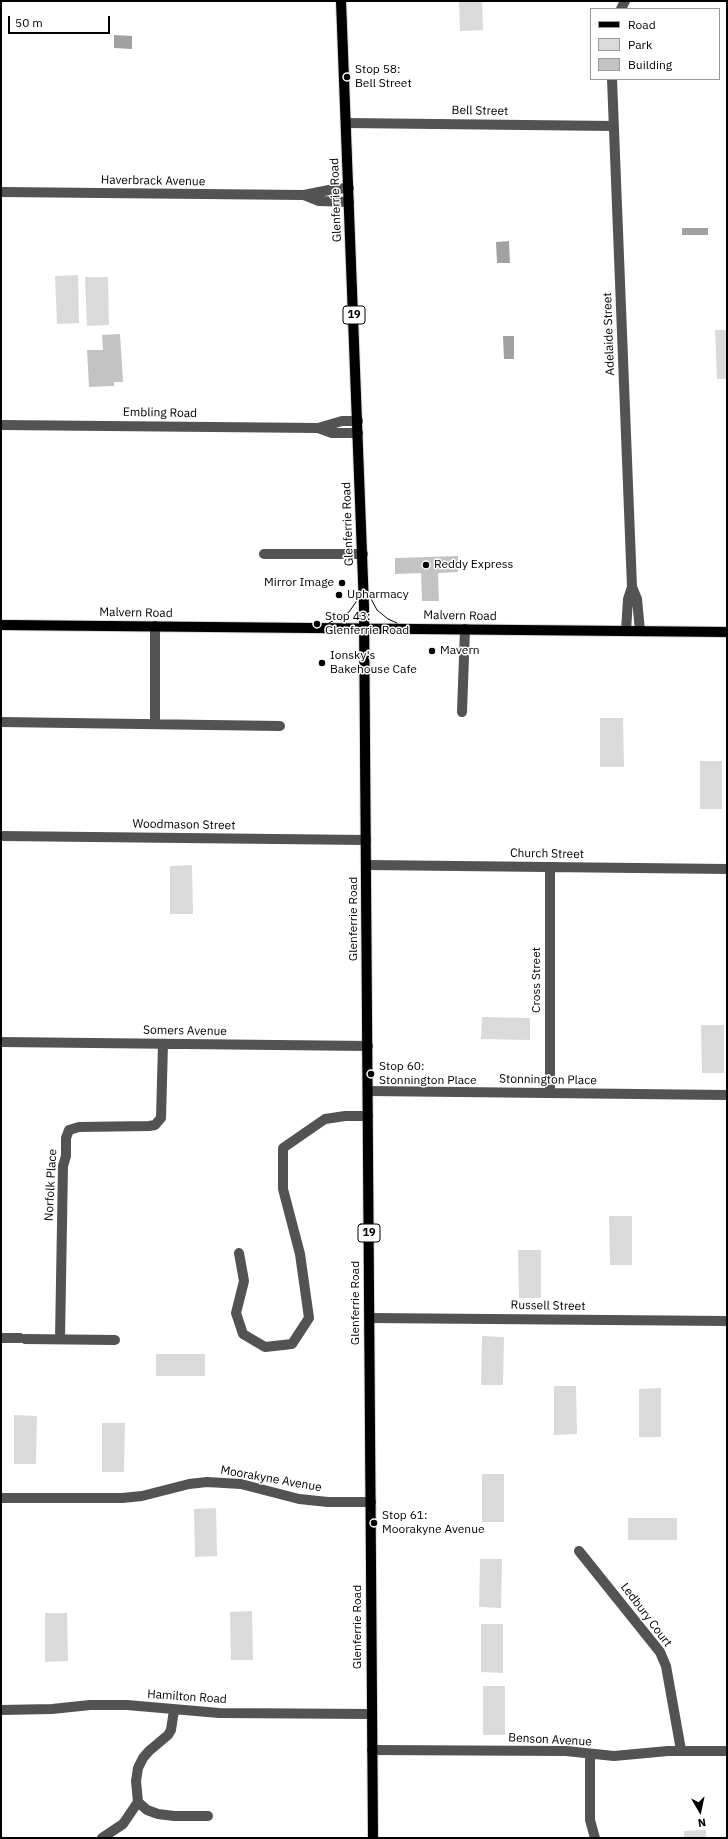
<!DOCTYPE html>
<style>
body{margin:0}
#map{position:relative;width:728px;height:1839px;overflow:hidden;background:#fff;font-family:"IBM Plex Sans",sans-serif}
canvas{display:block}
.frame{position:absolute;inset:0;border:2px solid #000;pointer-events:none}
.legend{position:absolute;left:590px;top:8px;width:130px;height:72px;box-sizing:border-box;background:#fff;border:1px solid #999;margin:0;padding:5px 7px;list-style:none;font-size:12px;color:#000}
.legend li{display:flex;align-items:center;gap:8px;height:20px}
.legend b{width:20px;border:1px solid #999}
.north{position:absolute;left:680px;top:1791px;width:40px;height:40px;-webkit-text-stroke:3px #fff;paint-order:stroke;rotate:171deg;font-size:11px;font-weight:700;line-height:16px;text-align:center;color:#000}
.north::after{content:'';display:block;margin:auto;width:14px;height:18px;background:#000;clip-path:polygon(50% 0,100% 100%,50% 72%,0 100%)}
.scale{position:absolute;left:8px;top:16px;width:102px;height:18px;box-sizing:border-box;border:2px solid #000;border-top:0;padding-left:5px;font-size:12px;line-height:14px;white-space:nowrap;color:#000;-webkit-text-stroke:3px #fff;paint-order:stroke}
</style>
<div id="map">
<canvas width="728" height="1839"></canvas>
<div class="frame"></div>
<ul class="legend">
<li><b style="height:5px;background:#000"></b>Road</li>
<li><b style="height:11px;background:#dadada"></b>Park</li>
<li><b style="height:11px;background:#c3c3c3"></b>Building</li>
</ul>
<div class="north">N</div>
<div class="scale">50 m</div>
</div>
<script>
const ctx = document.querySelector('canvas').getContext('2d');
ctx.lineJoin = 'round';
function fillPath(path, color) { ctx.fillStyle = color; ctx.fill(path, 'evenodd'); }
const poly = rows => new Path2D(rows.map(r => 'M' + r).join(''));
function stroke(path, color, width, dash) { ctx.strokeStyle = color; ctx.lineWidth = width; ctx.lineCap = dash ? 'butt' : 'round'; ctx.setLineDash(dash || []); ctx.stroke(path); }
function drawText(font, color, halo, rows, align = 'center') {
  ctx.font = font + ' "IBM Plex Sans",sans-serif'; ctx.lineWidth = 3; ctx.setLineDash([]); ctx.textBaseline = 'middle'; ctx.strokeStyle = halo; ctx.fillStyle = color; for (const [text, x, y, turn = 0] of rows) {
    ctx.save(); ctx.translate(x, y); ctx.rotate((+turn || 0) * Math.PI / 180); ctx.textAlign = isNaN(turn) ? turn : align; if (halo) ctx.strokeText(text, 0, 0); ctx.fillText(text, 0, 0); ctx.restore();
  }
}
fillPath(poly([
 [459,1,482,1,483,30,460,31],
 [78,275,79,323,57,324,55,276],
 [85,277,108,277,109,325,87,326],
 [715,330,727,330,727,379,717,379],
 [600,718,623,718,624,767,600,767],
 [700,761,722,761,722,809,700,809],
 [192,865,193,914,170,914,170,866],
 [482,1017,530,1018,530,1040,481,1039],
 [701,1025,724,1025,724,1073,702,1073],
 [609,1216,632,1216,632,1265,610,1265],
 [518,1250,541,1250,541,1298,519,1298],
 [482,1336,504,1337,503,1385,481,1385],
 [156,1354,205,1354,205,1376,156,1376],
 [554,1386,576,1386,577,1434,554,1435],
 [661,1388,661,1437,639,1437,639,1389],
 [14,1415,37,1416,36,1464,14,1464],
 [102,1423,125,1423,124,1472,102,1472],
 [482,1474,504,1474,504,1522,482,1522],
 [216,1508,217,1556,195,1557,194,1509],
 [628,1518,677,1518,677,1540,628,1540],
 [480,1559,502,1559,501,1608,479,1607],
 [252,1611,253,1660,231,1660,230,1612],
 [45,1613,67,1613,68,1661,45,1662],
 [481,1624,503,1624,503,1673,481,1672],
 [483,1686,505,1686,505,1735,483,1735],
 [706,1830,706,1838,684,1838,684,1831]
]), '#dadada');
fillPath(poly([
 [114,35,132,36,132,49,114,48],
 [682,228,708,228,708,235,682,235],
 [509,241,510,263,497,263,496,242],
 [503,336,514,336,514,359,504,359]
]), '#a1a1a1');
fillPath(poly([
 [120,334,123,382,114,382,114,386,89,387,87,350,103,350,102,335],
 [458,556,458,572,438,573,439,601,422,601,421,573,395,574,395,558]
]), '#c3c3c3');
const major = poly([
 [341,1,364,607,373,1838],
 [1,625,727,632]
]);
stroke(major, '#dbdbdb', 12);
stroke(poly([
 [621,9,625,1],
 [612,79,632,587,628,599,626,631],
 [346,123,614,126],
 [1,192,304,195,334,189,349,188],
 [304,195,319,201,349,202],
 [1,425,318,428,332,433,358,433],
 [318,428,342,421,358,421],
 [264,554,363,554],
 [632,587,637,599,640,631],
 [155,626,155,724],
 [462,712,465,629],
 [1,722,280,726],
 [1,836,366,840],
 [367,865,727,869],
 [550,867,550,1093],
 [1,1042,368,1046],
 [368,1091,727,1095],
 [239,1253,244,1281,236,1313,243,1334,265,1347,292,1344,309,1318,300,1254,283,1189,283,1148,325,1119,345,1116,368,1116],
 [370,1318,727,1321],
 [1,1338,20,1338],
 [25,1339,115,1340],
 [60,1339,63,1166,66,1156,66,1138,69,1130,79,1127,149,1126,155,1125,161,1118,163,1044],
 [1,1498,122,1498,142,1496,189,1484,207,1482,241,1484,299,1499,328,1502,371,1502],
 [579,1551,660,1652,666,1666,681,1750],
 [1,1710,52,1709,90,1705,127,1705,219,1713,372,1714],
 [372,1750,566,1751,614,1756,668,1751,727,1751],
 [590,1754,590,1820,595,1838],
 [138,1802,147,1810,158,1814,174,1816,208,1816],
 [102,1838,123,1824,138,1802,136,1781,138,1768,143,1758,149,1751,168,1735,171,1730,174,1710]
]), '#535353', 10);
stroke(major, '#000', 10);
stroke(poly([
 [338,1,360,592,369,1838],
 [345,1,368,615,376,1838],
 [369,595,377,610,388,619,397,623],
 [1,621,727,629],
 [329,623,349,612,356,602,359,593],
 [1,628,727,635]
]), '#000', 1);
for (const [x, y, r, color] of [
 [347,77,4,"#000"],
 [426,565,4,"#000"],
 [342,583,4,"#000"],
 [339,595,4,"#000"],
 [317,624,4,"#000"],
 [432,651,4,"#000"],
 [322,663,4,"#000"],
 [371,1074,4,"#000"],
 [374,1523,4,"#000"]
]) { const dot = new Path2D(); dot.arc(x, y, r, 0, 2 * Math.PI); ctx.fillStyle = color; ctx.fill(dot); stroke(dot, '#fff', 1.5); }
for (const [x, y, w] of [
 [354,315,22],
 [369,1233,22]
]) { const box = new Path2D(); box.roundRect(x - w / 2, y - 9, w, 18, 3); ctx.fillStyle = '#fff'; ctx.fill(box); stroke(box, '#000', 1); }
drawText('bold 11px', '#000', null, [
 ["19",354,315],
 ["19",369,1233]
]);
drawText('12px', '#000', '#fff', [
 ["Stop 58:",355,70],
 ["Bell Street",355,84],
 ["Reddy Express",434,565],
 ["Mirror Image",334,583,"right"],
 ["Upharmacy",347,595],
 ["Stop 43:",325,617],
 ["Glenferrie Road",325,631],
 ["Mavern",440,651],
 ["Ionsky's",330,656],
 ["Bakehouse Cafe",330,670],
 ["Stop 60:",379,1067],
 ["Stonnington Place",379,1081],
 ["Stop 61:",382,1516],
 ["Moorakyne Avenue",382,1530]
], 'left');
drawText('12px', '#000', '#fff', [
 ["Bell Street",480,111,1],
 ["Haverbrack Avenue",153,181,1],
 ["Glenferrie Road",336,200,-92],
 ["Adelaide Street",609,334,-92],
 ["Embling Road",160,413,1],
 ["Glenferrie Road",348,524,-92],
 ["Malvern Road",136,613,1],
 ["Malvern Road",460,616,1],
 ["Woodmason Street",184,825,1],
 ["Church Street",547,854,1],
 ["Glenferrie Road",354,919,-90],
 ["Cross Street",537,980,-90],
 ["Somers Avenue",185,1031,1],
 ["Stonnington Place",548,1080,1],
 ["Norfolk Place",51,1185,-87],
 ["Glenferrie Road",356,1303,-90],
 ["Russell Street",548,1306,1],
 ["Moorakyne Avenue",271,1479,10],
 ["Ledbury Court",646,1615,53],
 ["Glenferrie Road",358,1627,-90],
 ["Hamilton Road",187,1697,4],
 ["Benson Avenue",550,1740,3]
]);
</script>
